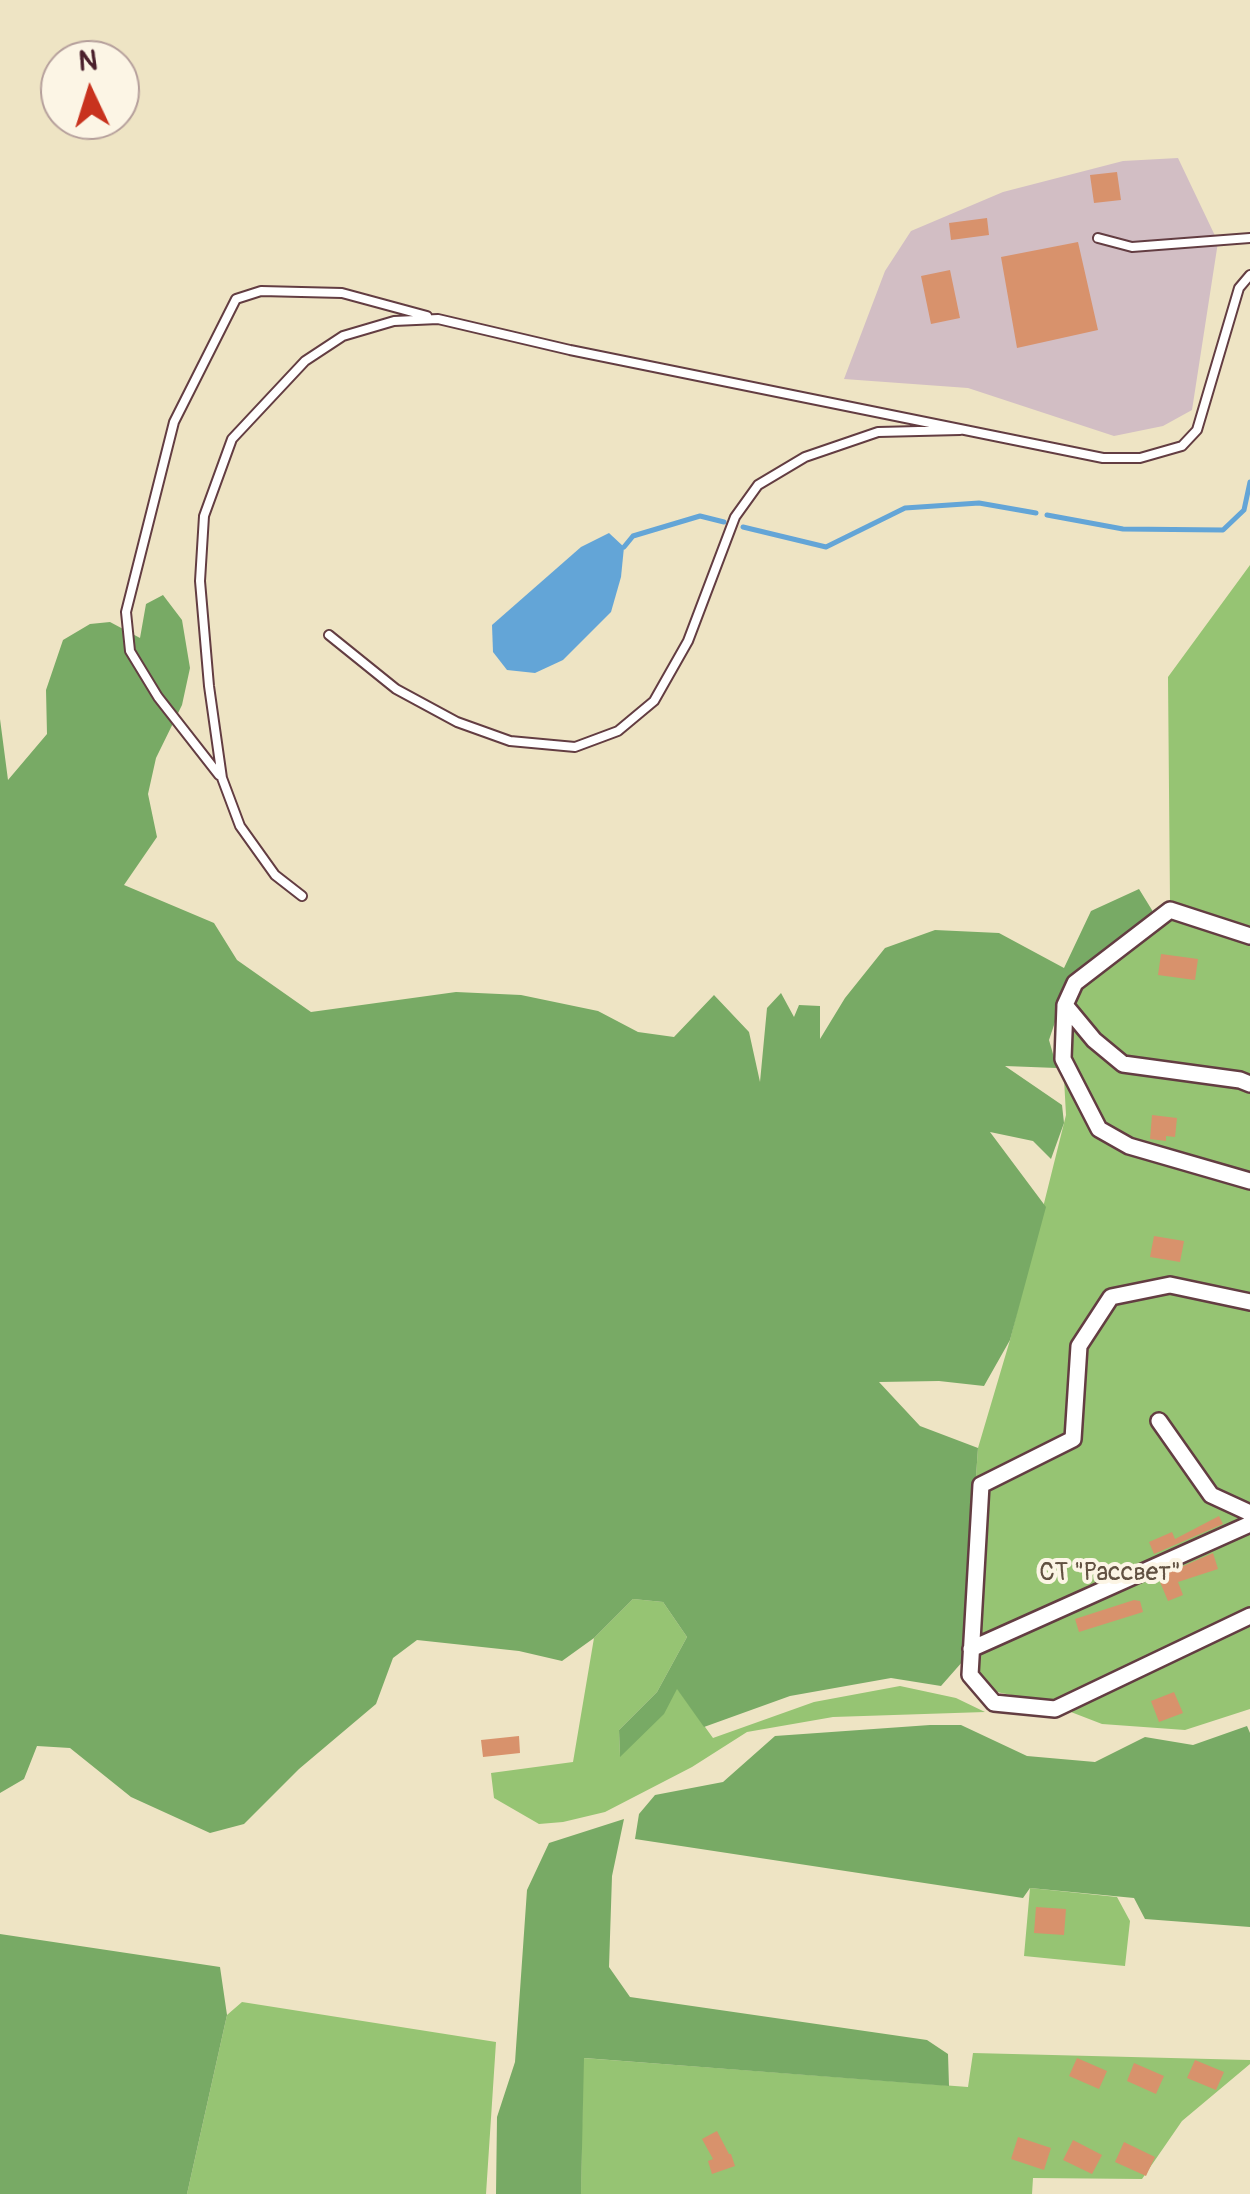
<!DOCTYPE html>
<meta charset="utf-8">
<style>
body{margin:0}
#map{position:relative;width:1250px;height:2194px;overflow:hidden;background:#eee4c4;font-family:Pangolin,sans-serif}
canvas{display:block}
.north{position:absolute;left:40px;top:40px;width:100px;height:100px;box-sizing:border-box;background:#fcf5e5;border:2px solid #b59f9b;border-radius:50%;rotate:356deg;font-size:28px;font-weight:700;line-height:40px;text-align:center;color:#4a1f2b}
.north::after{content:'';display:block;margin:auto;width:35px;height:45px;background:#c8321e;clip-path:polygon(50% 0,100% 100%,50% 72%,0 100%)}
</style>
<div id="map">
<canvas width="1250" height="2194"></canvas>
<div class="north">N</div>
</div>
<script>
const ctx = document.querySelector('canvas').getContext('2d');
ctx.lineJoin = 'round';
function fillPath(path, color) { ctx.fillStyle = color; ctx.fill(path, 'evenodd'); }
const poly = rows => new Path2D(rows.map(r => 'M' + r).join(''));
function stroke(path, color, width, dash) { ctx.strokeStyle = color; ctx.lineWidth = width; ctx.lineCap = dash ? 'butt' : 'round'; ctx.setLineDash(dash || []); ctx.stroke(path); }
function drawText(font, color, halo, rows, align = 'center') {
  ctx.font = font + ' Pangolin,sans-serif'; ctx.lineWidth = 8; ctx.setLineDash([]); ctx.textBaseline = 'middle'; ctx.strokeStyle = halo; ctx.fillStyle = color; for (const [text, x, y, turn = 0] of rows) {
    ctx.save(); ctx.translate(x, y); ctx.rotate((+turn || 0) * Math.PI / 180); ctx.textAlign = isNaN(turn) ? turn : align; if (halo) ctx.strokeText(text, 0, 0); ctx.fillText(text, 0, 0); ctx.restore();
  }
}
fillPath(poly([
 [1178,158,1218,242,1192,410,1163,426,1114,436,968,388,844,379,885,271,911,231,1003,192,1123,161]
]), '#d2bec4');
fillPath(poly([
 [1250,565,1250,1709,1185,1730,1102,1724,1045,1702,987,1690,963,1661,978,1448,1010,1340,1066,1115,1060,1006,1102,939,1170,902,1168,677],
 [633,1599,663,1602,687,1637,657,1692,619,1730,620,1756,677,1688,713,1738,814,1702,900,1686,956,1698,985,1712,833,1717,747,1732,692,1767,605,1812,563,1822,539,1824,494,1798,491,1773,573,1762,594,1638],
 [1030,1888,1117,1897,1130,1921,1125,1966,1024,1956],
 [242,2002,496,2042,486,2194,187,2194,227,2015],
 [973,2053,1250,2060,1250,2064,1182,2121,1142,2179,1033,2178,1032,2194,581,2194,583,2058,968,2087]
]), '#96c473');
fillPath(poly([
 [163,595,182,620,190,668,182,705,156,758,148,794,157,837,124,885,214,923,237,960,311,1012,456,992,521,995,598,1011,638,1032,674,1037,714,995,749,1032,760,1082,767,1008,781,993,794,1017,799,1005,820,1006,820,1039,845,998,885,948,935,930,999,933,1064,968,1091,911,1139,889,1160,923,1068,983,1049,1040,1057,1068,1005,1066,1062,1105,1064,1123,1051,1159,1033,1141,990,1132,1046,1207,1010,1340,984,1386,939,1381,879,1382,920,1426,978,1448,963,1661,941,1686,891,1678,790,1696,704,1727,677,1689,664,1714,620,1757,619,1730,657,1692,687,1637,663,1602,633,1599,594,1638,562,1661,519,1651,417,1640,393,1658,376,1704,299,1769,244,1824,210,1833,131,1797,70,1748,37,1746,24,1779,0,1793,0,719,8,780,47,734,46,690,63,640,90,624,110,622,140,638,146,604],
 [930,1725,961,1725,1027,1756,1095,1762,1145,1737,1193,1745,1247,1726,1250,1733,1250,1927,1145,1919,1134,1898,1030,1888,1023,1898,635,1839,639,1814,655,1795,723,1782,775,1736],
 [624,1819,612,1876,609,1967,630,1997,927,2040,948,2054,949,2086,584,2058,581,2194,496,2194,497,2117,515,2062,527,1890,549,1843],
 [0,1934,220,1967,227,2015,187,2194,0,2194]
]), '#78aa65');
fillPath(poly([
 [609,533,624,547,621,577,611,612,563,660,535,673,507,670,493,652,492,625,581,547]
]), '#63a5d7');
stroke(poly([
 [1047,515,1123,529,1223,530,1244,510,1250,482],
 [743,527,826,547,905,508,979,503,1036,513],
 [624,547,633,536,700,516,724,522]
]), '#63a5d7', 5);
fillPath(poly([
 [1117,172,1121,200,1094,203,1090,175],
 [987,218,989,235,951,240,949,223],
 [1078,242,1098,330,1017,348,1001,257],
 [950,270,960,318,931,324,921,276],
 [1161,954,1198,959,1195,980,1158,975],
 [1152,1115,1177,1118,1175,1137,1166,1136,1166,1141,1150,1139],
 [1154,1236,1184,1241,1180,1262,1150,1257],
 [1219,1516,1223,1524,1154,1554,1149,1542,1172,1532,1175,1539],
 [1213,1553,1218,1569,1178,1582,1183,1595,1168,1601,1160,1582,1165,1580,1163,1575],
 [1134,1600,1140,1601,1143,1612,1079,1632,1075,1619],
 [1174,1692,1183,1713,1159,1722,1151,1701],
 [519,1736,520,1753,483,1757,481,1740],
 [1036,1907,1066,1909,1064,1935,1034,1933],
 [1077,2058,1107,2071,1099,2089,1069,2076],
 [1195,2060,1224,2072,1216,2090,1187,2078],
 [1134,2063,1164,2076,1156,2094,1127,2081],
 [717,2131,729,2154,731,2154,735,2166,712,2174,708,2161,713,2159,702,2139],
 [1018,2137,1051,2148,1044,2170,1011,2159],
 [1073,2140,1102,2155,1092,2174,1063,2160],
 [1124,2142,1155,2157,1146,2176,1115,2162]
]), '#d8926c');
const lane = poly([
 [1098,238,1132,247,1250,238],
 [329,635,396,689,457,722,510,741,575,747,618,731,654,701,688,641,735,517,758,485,805,457,878,432,960,430],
 [219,775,158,697,130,651,126,612,174,422,236,299,261,291,342,293,427,316],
 [302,896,275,875,240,826,222,778,209,686,200,581,204,516,232,439,305,361,343,336,394,321,438,319,570,350,1103,458,1140,458,1182,446,1197,430,1239,288,1250,275]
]);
const street = poly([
 [1250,936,1170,910,1075,983,1065,1005,1094,1040,1123,1064,1240,1080,1250,1084],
 [1065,1005,1063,1059,1099,1129,1129,1146,1250,1181],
 [1250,1302,1170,1285,1111,1297,1079,1346,1073,1439,981,1485,970,1675,994,1703,1055,1709,1250,1616],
 [1159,1421,1211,1495,1250,1513],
 [971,1649,1250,1524]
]);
stroke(lane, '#633d42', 12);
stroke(street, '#633d42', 20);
stroke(lane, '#fff', 8);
stroke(street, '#fff', 15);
drawText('25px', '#615141', '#fcf5e5', [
 ["СТ \"Рассвет\"",1110,1574]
]);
</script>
